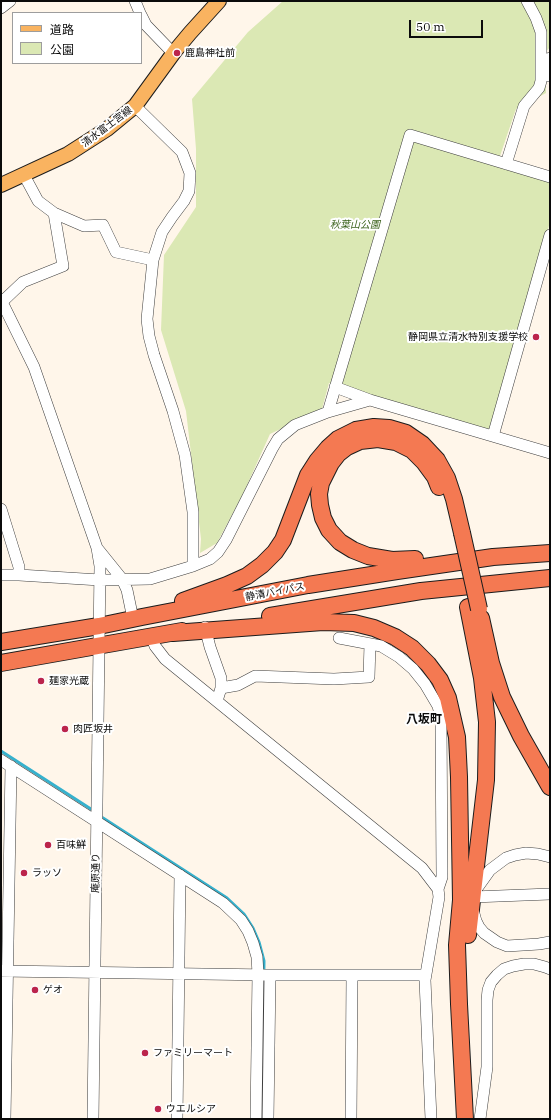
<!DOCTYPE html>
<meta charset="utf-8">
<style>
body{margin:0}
#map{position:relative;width:551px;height:1120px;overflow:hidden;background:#fff6ea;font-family:"IBM Plex Serif","Noto Sans JP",serif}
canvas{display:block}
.frame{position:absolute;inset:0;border:2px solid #0b0b0b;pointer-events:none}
.legend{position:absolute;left:12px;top:12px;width:130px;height:52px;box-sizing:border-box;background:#fff;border:1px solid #9d9d9d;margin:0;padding:5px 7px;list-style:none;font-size:12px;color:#0b0b0b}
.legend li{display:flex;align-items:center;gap:8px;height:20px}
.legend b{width:20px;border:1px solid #9d9d9d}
.scale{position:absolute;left:409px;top:20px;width:74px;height:18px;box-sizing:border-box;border:2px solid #0b0b0b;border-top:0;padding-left:5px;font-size:12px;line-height:14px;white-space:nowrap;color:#0b0b0b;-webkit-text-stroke:3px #fff;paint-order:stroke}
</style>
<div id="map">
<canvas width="551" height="1120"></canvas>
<div class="frame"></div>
<ul class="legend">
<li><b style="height:5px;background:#f9b360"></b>道路</li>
<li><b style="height:11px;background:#dbe8b4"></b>公園</li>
</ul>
<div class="scale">50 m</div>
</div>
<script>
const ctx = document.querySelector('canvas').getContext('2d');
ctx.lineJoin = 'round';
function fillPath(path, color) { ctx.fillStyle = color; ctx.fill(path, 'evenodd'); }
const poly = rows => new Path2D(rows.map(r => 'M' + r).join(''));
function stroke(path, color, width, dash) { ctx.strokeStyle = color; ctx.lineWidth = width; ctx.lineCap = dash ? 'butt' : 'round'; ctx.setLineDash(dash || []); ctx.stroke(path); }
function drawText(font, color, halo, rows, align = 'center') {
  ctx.font = font + ' "IBM Plex Serif","Noto Sans JP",serif'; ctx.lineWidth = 4; ctx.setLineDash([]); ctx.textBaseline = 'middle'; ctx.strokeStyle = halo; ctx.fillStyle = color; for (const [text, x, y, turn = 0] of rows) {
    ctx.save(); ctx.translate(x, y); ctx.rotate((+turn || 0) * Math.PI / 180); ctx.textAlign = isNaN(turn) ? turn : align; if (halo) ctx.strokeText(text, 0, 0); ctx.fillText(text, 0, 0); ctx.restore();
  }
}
fillPath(poly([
 [283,1,550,1,550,47,545,53,546,93,516,109,500,156,550,182,550,222,492,432,329,383,322,409,270,434,243,494,217,543,200,553,201,539,186,411,161,330,164,255,196,207,196,149,192,99,248,32]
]), '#dbe8b4');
stroke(poly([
 [1,751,94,811],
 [100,816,227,898,244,914,253,928,259,942,264,961,262,1115]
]), '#36b1cd', 3);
const minor = poly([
 [135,1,140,13],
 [1,8,10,1],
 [141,15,146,25,173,53],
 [549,76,549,59,550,58],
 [506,164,524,106,539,88,541,81,541,32,536,18,527,1],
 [24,175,38,201,54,213,84,226,103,225,116,252,153,260],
 [1,300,34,367,97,548,100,566,93,1119],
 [2,302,23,282,63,266,54,213],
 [335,387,370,400],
 [328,412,410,135,550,177],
 [493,436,550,235],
 [1,509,19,567,19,575],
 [97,548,122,579,127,590,133,619],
 [193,566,210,559,218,552,226,540,272,449,278,439,295,425,328,412,370,400,550,453],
 [1,575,19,575,100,580,150,579,193,566,193,512,185,455,173,411,154,355,149,336,147,319,153,260,162,232,172,217,184,201,189,191,190,173,182,152,135,106],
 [205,627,210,647,221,678,221,688],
 [151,636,155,646,165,659,422,868,438,889,439,897,425,980,431,1119],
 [339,638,381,646,399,657,413,669,425,684,438,706,441,718,442,877,438,889],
 [217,701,221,688,238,685,255,676,334,679,369,677,370,644],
 [1,760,223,903,241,920,248,931,253,943,257,957,258,974,256,1119],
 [475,891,490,870,506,858,515,855,526,853,538,854,550,857],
 [473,897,550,894],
 [473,910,476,921,479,927,484,933,497,942,507,946,539,944,550,942],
 [1,971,270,975,425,975],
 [5,1119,11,766],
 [177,1119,180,875],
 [268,1119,270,975],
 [351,1119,352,975],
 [480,1119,487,1067,487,1000,488,990,491,982,497,975,504,969,513,966,524,964,534,964,545,967,550,969]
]);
const major = poly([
 [1,185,68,154,107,129,135,106,175,51,190,33,219,1]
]);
const highway = poly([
 [415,559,392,560,368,556,353,550,340,542,329,530,323,518,320,505,319,494,321,483,331,463,338,454,347,447,360,441,378,439,396,442,412,450,424,462,435,477,439,487],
 [183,601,227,585,247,576,262,565,275,552,283,540,308,475,317,461,328,448,338,439,356,430,374,427,389,428,406,433,422,444,437,460,447,478,454,499,462,533],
 [468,607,482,678,487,722,486,780,468,935],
 [270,616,421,591,550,578],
 [481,618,491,663,502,697,521,736,550,787],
 [173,633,323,622,354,623,374,628,395,637,412,648,428,664,440,680,448,698,457,737,459,777,461,900,457,945,459,1004,465,1119],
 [1,642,99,626,142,617,308,585,397,571,493,557,550,553],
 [1,663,182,631]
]);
stroke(minor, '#3e3e3e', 12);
stroke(major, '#1c1c1c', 16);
stroke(highway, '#1c1c1c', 18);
stroke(minor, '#fff', 11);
stroke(major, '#f9b360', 14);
stroke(highway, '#f47952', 16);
const highwayBridge = poly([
 [462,533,479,609]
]);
stroke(highwayBridge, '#1c1c1c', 18, []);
stroke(highwayBridge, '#f47952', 16);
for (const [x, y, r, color] of [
 [177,53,4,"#bb244c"],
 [536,337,4,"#bb244c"],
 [41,681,4,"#bb244c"],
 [65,729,4,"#bb244c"],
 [48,845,4,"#bb244c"],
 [24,873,4,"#bb244c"],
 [35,990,4,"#bb244c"],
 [145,1053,4,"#bb244c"],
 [158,1109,4,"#bb244c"]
]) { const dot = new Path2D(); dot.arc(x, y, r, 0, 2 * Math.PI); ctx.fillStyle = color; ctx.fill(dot); stroke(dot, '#fff', 1.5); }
drawText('10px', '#0b0b0b', '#fff', [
 ["鹿島神社前",185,53],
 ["静岡県立清水特別支援学校",528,337,"right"],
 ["麺家光蔵",49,681],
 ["肉匠坂井",73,729],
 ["百味鮮",56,845],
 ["ラッソ",32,873],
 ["ゲオ",43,990],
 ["ファミリーマート",153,1053],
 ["ウエルシア",166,1109]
], 'left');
drawText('10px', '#0b0b0b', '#fff', [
 ["清水富士宮線",107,127,-37],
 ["静清バイパス",275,592,-11],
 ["庵原通り",96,873,-89]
]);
drawText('italic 10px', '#3a621c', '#fff', [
 ["秋葉山公園",355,225]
]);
drawText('bold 12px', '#0b0b0b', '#fff', [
 ["八坂町",424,720]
]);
</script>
